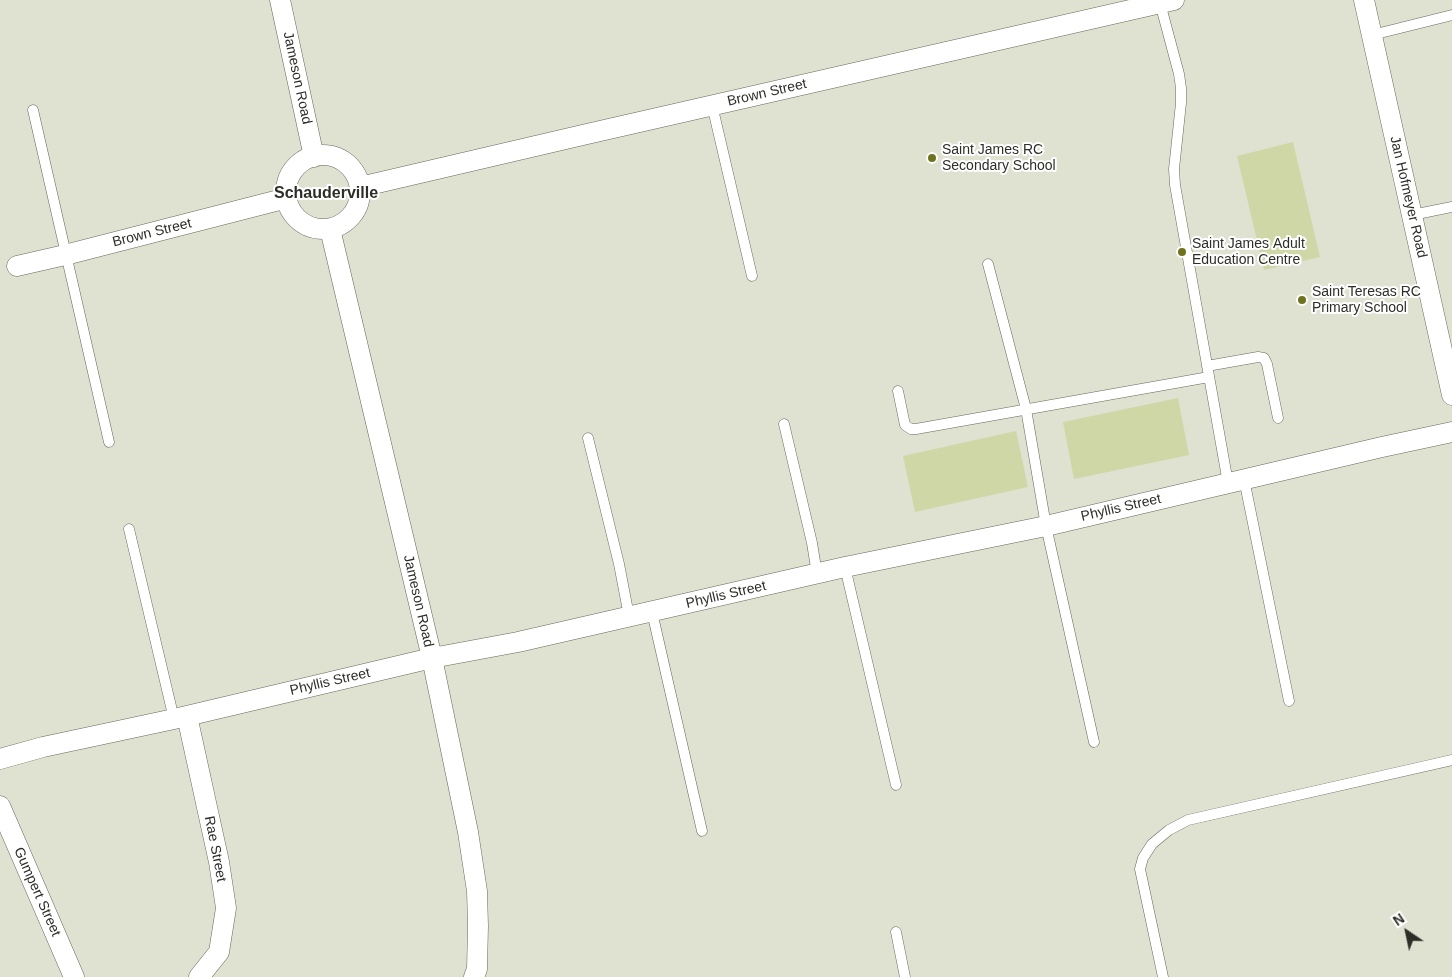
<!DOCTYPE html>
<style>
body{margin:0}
#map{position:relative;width:1452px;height:977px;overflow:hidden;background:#dfe1d1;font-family:Helvetica,sans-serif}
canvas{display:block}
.north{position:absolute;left:1382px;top:907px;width:50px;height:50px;-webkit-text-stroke:4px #fff;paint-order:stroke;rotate:326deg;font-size:14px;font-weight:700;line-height:20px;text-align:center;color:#2d2e28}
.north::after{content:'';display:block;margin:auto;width:18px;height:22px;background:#2d2e28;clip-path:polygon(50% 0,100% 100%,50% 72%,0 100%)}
</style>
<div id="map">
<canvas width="1452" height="977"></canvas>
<div class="north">N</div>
</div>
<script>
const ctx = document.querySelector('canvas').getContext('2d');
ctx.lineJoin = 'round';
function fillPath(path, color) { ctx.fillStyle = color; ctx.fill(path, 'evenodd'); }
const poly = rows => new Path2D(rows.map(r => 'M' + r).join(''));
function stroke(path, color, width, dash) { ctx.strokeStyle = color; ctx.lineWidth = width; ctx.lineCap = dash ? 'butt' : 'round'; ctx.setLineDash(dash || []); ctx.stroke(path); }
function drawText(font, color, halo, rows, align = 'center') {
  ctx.font = font + ' Helvetica,sans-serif'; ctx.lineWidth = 4; ctx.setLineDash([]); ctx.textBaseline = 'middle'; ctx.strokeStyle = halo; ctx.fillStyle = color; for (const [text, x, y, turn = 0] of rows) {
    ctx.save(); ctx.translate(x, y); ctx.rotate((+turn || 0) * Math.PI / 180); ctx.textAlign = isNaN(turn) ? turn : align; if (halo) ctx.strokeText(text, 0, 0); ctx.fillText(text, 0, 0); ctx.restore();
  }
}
fillPath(poly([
 [1293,142,1320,257,1264,270,1237,156],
 [1178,398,1189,455,1074,479,1063,422],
 [1016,431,1028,487,915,512,903,456]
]), '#d0d7a7');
const service = poly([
 [1160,3,1179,74,1181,88,1181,103,1174,169,1175,185,1228,483],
 [1372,35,1452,15],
 [712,105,752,276],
 [33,110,109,442],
 [1412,215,1452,207],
 [988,264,1026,409,1046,526,1094,742],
 [1207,366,1258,357,1264,358,1267,364,1278,418],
 [898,391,905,425,911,429,916,429,1209,377],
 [784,424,812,543,817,574],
 [588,438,619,564,629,616],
 [1244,479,1289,701],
 [129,529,174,719],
 [845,567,896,785],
 [652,612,702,831],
 [896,932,905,977],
 [1163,977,1140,869,1143,858,1152,844,1169,830,1188,820,1452,760]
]);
const minor = poly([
 [280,0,314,157],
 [1364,0,1452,395],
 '286 192a37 37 0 1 1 74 0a37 37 0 1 1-74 0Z',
 [360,187,587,134,1174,0],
 [330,229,432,658,468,832,477,891,478,926,477,969,474,977],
 [17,266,65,255,287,198],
 [187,716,219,862,226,908,219,952,199,977],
 [0,759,43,747,174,719,432,658,518,642,845,567,1046,526,1382,447,1452,432],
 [0,806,74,977]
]);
stroke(service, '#66685a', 11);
stroke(minor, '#66685a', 21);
stroke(service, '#fff', 10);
stroke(minor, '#fff', 20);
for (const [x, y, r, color] of [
 [932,158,5,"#6c731c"],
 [1182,252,5,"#6c731c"],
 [1302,300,5,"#6c731c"]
]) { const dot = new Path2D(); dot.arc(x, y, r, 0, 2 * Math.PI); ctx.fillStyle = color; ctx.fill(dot); stroke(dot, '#fff', 2); }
drawText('14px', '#2d2e28', '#fff', [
 ["Jameson Road",297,78,78],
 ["Brown Street",767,93,-13],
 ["Jan Hofmeyer Road",1408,197,77],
 ["Brown Street",152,233,-14],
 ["Phyllis Street",1121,508,-13],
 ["Phyllis Street",726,595,-13],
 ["Jameson Road",418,601,77],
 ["Phyllis Street",330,682,-13],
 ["Rae Street",215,849,79],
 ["Gumpert Street",37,892,66]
]);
drawText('14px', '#2d2e28', '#fff', [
 ["Saint James RC",942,150],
 ["Secondary School",942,166],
 ["Saint James Adult",1192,244],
 ["Education Centre",1192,260],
 ["Saint Teresas RC",1312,292],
 ["Primary School",1312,308]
], 'left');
drawText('bold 16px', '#2d2e28', '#fff', [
 ["Schauderville",326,194]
]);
</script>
